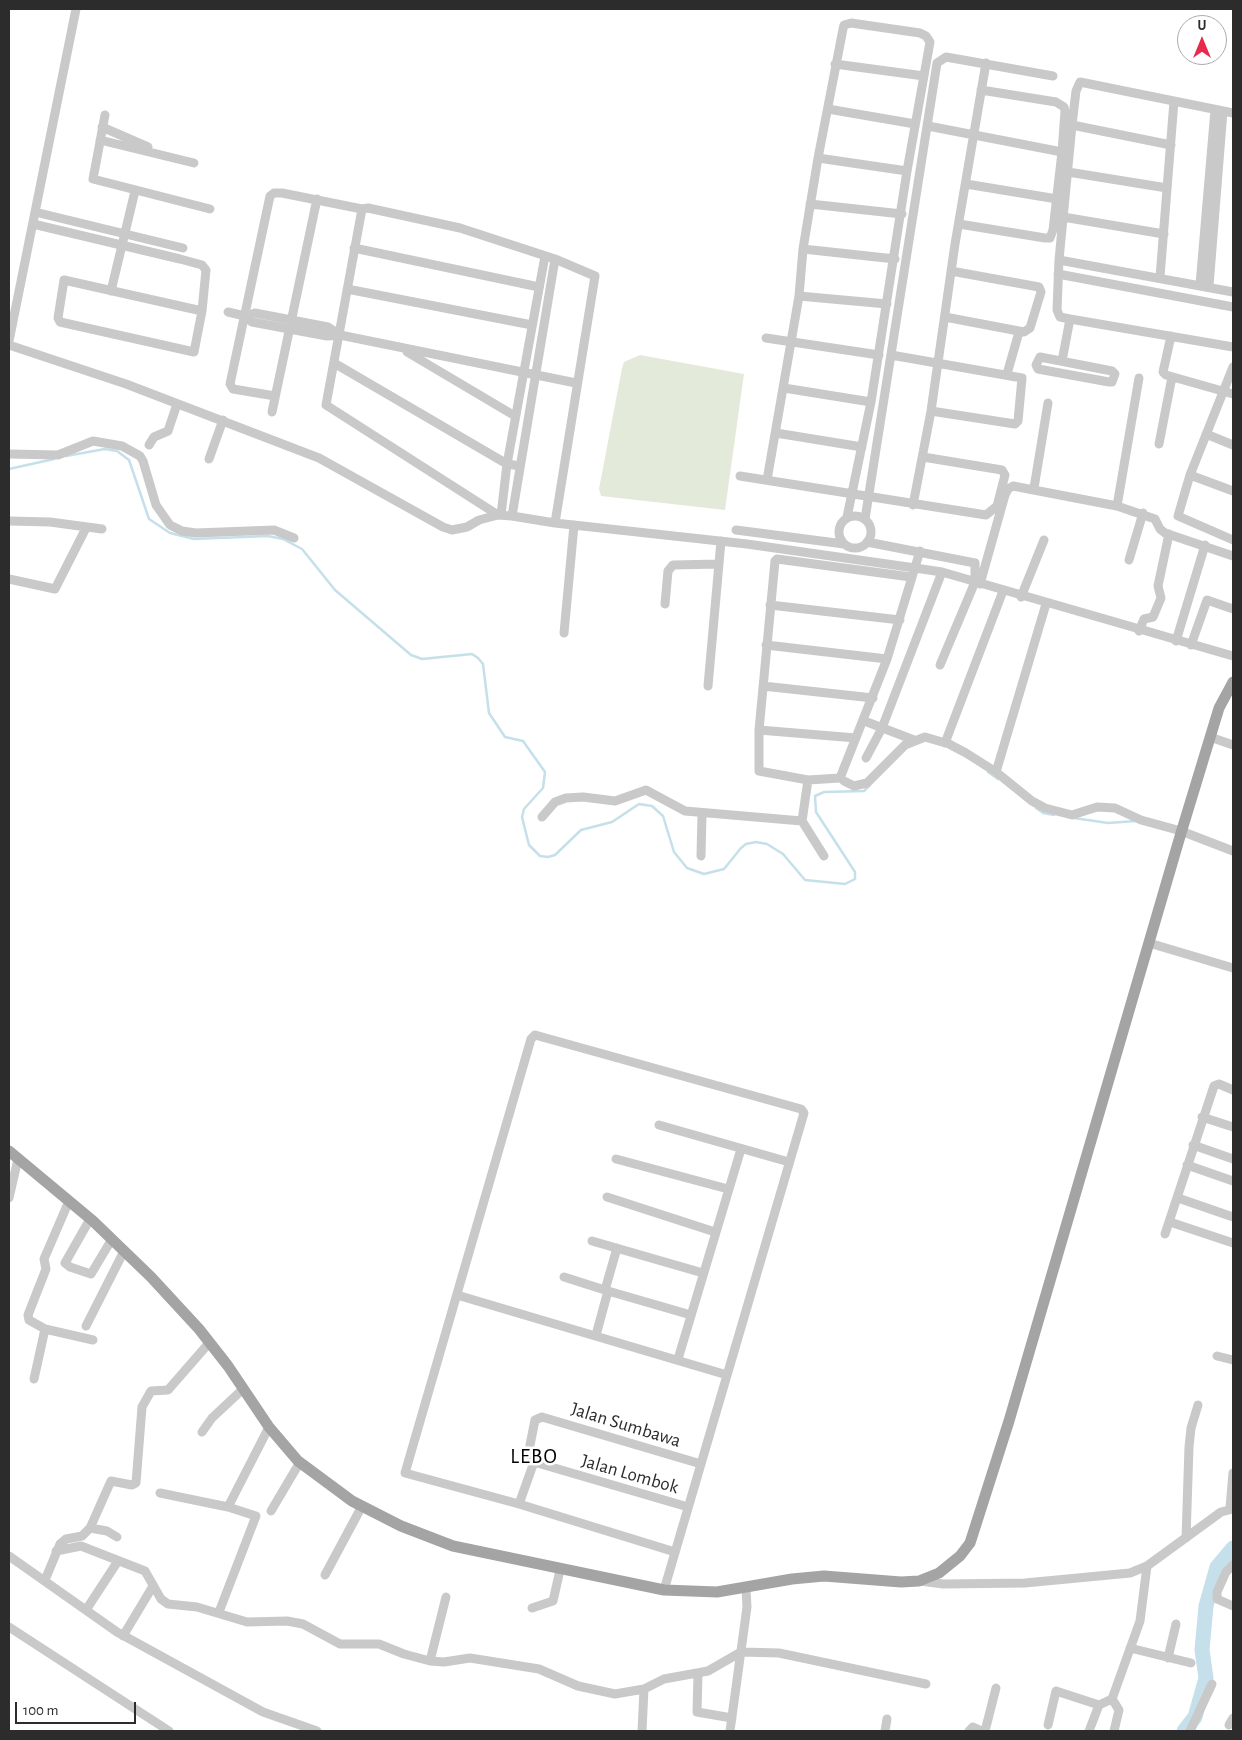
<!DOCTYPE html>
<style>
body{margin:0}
#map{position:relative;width:1242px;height:1740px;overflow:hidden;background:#fff;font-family:"Alegreya Sans",sans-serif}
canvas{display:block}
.frame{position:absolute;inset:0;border:10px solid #2c2c2c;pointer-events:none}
.north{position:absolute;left:1177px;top:15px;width:50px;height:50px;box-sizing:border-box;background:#fff;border:1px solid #ababab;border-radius:50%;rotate:0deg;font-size:14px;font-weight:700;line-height:20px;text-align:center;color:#2c2c2c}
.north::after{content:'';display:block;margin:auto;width:18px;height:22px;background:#e62b4c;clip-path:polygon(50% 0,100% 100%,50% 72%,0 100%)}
.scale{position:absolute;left:15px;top:1702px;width:121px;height:22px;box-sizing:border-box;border:2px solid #2c2c2c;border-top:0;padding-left:6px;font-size:15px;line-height:18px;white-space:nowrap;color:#2c2c2c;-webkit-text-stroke:4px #fff;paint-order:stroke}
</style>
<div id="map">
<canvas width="1242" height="1740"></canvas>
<div class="frame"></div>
<div class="north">U</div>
<div class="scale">100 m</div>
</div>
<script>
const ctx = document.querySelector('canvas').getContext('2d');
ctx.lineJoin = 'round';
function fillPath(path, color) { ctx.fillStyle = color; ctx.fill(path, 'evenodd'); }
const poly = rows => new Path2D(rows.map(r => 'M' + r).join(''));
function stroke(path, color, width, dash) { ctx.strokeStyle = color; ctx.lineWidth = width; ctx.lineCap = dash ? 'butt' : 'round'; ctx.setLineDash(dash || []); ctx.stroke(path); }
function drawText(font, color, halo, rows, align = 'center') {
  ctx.font = font + ' "Alegreya Sans",sans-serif'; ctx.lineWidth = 5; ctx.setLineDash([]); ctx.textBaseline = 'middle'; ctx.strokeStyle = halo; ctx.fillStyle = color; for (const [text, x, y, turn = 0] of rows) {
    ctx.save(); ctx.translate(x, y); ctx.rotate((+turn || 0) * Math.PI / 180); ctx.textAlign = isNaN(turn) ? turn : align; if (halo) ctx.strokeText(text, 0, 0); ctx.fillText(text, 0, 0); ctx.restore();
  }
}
fillPath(poly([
 [640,355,744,374,725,510,601,496,599,489,622,368,624,362]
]), '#e4ead9');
stroke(poly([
 [66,456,105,449,117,451,129,460,149,519,170,533,194,539,268,536,283,539,302,549,335,590,411,655,422,659,472,654,478,658,483,664,489,713,505,737,523,741,545,772,543,788,524,809,522,817,529,845,540,856,548,857,555,855,581,830,612,822,639,804,652,806,663,816,674,852,687,868,704,874,724,869,741,848,746,844,756,842,767,844,783,854,805,880,845,884,855,879,855,872,816,812,815,796,824,792,864,791,869,786],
 [9,469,54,459],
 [988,772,998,779],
 [1036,808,1043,813,1054,815],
 [1074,818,1108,823,1136,821]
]), '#c5e0eb', 2.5);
stroke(poly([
 [1184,1731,1195,1717,1206,1678,1202,1650,1206,1606,1217,1567,1233,1548]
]), '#c5e0eb', 15);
stroke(poly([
 [835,64,924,76],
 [828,109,915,124],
 [1233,113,1080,82,1076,91,1072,125,1059,260,1057,310,1060,317,1070,319,1233,347],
 [105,115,93,179,210,209],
 [1072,125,1171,145],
 [928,126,1062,152],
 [102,127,148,147],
 [100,140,194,163],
 [818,158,907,171],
 [1068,172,1167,188],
 [966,184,1057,199],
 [810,204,902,214],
 [35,212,183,248],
 [1063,217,1164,234],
 [33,224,180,259,202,265,206,270,202,311,194,352,60,322,58,318,64,280,202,311],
 [959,224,1045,238,1050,238,1053,230,1062,152,1065,111,1064,107,1056,102,981,90],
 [354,248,539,287],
 [803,249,895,259],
 [1059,260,1233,292],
 [1058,274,1233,307],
 [1160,277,1174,101],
 [1200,285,1215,110],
 [1209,286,1223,111],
 [347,289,532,325],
 [111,291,135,191],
 [799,296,887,304],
 [228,312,245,316,252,322,327,336,340,335,576,383],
 [245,316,255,313,328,327,340,335],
 [945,317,1024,332,1030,328,1041,292,1039,287,951,271],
 [1171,336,1163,372,1166,375,1233,394],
 [766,338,879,355],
 [9,341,76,9],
 [9,345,126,384,319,458,443,527,452,530,467,527,479,520,498,515,512,516,555,523,747,544,915,568,942,572,1233,656],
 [407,352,515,416],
 [891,355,1022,378,1018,421,1015,424,931,411],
 [1040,357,1112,371,1115,374,1112,382,1109,382,1038,369,1036,365,1040,357],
 [1062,361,1070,319],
 [334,363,507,464,520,466],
 [1233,367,1190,475,1178,516,1233,540],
 [1007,374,1019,332],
 [784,388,871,402],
 [275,396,233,389,230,384,270,196,274,193,282,193,362,209],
 [272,412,317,199],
 [776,433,862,447],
 [1206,434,1233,445],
 [1159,444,1172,377],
 [149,445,154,437,168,431,177,404],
 [9,454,58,455,93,441,122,446,140,456,143,461,156,505,170,525,182,531,196,533,274,530,294,538],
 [209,459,223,420],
 [1190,475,1233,491],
 [740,476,986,515,997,506,1005,475,1002,470,923,457],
 [767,480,799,296,803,249,818,158,843,29,844,25,851,23,920,33,926,36,930,42,907,171,871,402,847,517],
 [1034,488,1048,403],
 [913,505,931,411,955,244,986,63],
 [1117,506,1155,519,1160,529,1165,533,1233,556],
 [498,515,326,405,362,209,368,208,460,228,555,259,595,276,555,523],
 [501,515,507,464,545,256],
 '839 532a16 16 0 1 1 32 0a16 16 0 1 1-32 0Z',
 [512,516,555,259],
 [865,519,937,63,946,57,1053,76],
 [9,521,50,522,102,529],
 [736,530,844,544],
 [867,542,975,563,975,582,940,665],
 [1129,560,1143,513],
 [911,577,777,559,775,561,759,730,759,771,808,780,840,778,887,659,920,551],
 [9,579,55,589,86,528],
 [980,584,1005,495,1008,489,1013,486,1117,506,1139,378],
 [1021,597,1044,540],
 [665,604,668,571,673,565,719,564],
 [770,605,900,620],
 [1139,631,1144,619,1153,617,1161,598,1158,586,1169,534],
 [564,633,574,525],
 [1176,641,1205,545],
 [766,645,887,659],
 [1191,645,1207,600,1233,609],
 [708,686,721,541],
 [763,686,873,698],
 [867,722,914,740],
 [759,730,856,738],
 [1210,737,1233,745],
 [945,743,1003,591],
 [866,758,882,728,942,572],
 [996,772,1046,604],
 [844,781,854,786,867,783,905,745,925,737,949,744,966,753,996,772,1032,801,1045,808,1072,815,1097,807,1115,808,1141,820,1181,831,1233,851],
 [542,817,555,802,566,798,583,797,615,801,646,790,685,811,802,821,808,780],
 [802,821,824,856],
 [701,856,702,813],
 [1149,943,1233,968],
 [1202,1117,1233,1127],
 [659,1125,789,1162],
 [1193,1145,1233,1159],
 [616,1159,728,1189],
 [1187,1165,1233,1181],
 [607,1197,715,1232],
 [9,1198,18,1159],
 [1178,1198,1233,1217],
 [90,1219,65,1263,70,1267,91,1274,112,1239],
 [1170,1222,1233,1243],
 [1165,1234,1214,1086,1219,1084,1233,1090],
 [592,1241,703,1273],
 [564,1277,608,1291],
 [605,1290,617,1248],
 [457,1295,727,1375],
 [86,1326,124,1251],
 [45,1329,93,1340],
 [596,1335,608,1291,691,1315],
 [1217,1356,1233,1360],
 [678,1359,741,1149],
 [34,1379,45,1329,29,1320,28,1315,46,1269,44,1259,69,1201],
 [202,1432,212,1418,243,1389],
 [534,1462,529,1459,530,1445,535,1420,542,1417,701,1464],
 [534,1462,688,1507],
 [160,1493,228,1507,256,1516,219,1612],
 [519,1504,534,1462],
 [228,1507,269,1427],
 [1230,1508,1233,1473],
 [271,1511,300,1462],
 [90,1528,111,1481,132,1485,136,1483,142,1407,151,1391,168,1390,209,1343],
 [1186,1538,1189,1447,1191,1428,1198,1405],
 [56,1551,81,1546,145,1571,161,1599,168,1604,197,1607,247,1622,287,1621,303,1624,340,1644,379,1644,404,1654,430,1661,444,1662,470,1658,539,1669,578,1686,615,1694,644,1689,664,1679,708,1671,741,1652,779,1653,926,1684],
 [9,1556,117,1632,263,1712,317,1731],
 [1233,1565,1226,1572,1217,1592,1217,1599,1233,1606],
 [325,1575,362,1506],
 [45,1580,60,1544,66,1539,82,1536,90,1528,107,1531,117,1537],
 [920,1581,943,1584,1025,1583,1130,1573,1147,1566,1221,1512,1233,1509],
 [664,1590,804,1113,801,1109,535,1035,531,1039,405,1473,519,1504,675,1552],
 [532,1608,553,1601,560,1570],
 [86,1610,118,1561],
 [9,1627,169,1731],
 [123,1636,153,1586],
 [1130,1648,1191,1663],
 [1168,1658,1176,1624],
 [430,1661,446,1597],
 [698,1674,697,1712,732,1718],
 [1112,1699,1119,1710,1114,1731],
 [1048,1725,1056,1691,1099,1705,1112,1699,1140,1621,1147,1566],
 [1229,1725,1233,1718],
 [642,1731,644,1689],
 [730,1731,747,1607,746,1589],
 [885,1731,887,1719],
 [969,1731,973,1727,982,1731],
 [985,1731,996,1688],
 [1089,1731,1099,1705],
 [1190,1731,1212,1684]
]), '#c9c9c9', 9);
stroke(poly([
 [9,1151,93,1221,151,1277,199,1329,228,1366,269,1427,298,1461,352,1501,401,1526,453,1546,664,1590,717,1592,792,1579,824,1576,901,1582,919,1581,939,1573,960,1556,970,1543,1009,1421,1181,833,1219,708,1233,682]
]), '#a4a4a4', 11);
drawText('19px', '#2c2c2c', '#fff', [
 ["Jalan Sumbawa",626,1425,17],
 ["Jalan Lombok",630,1474,16]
]);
ctx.letterSpacing = '1px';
drawText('21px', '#000', '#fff', [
 ["LEBO",534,1457]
]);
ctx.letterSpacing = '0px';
</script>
